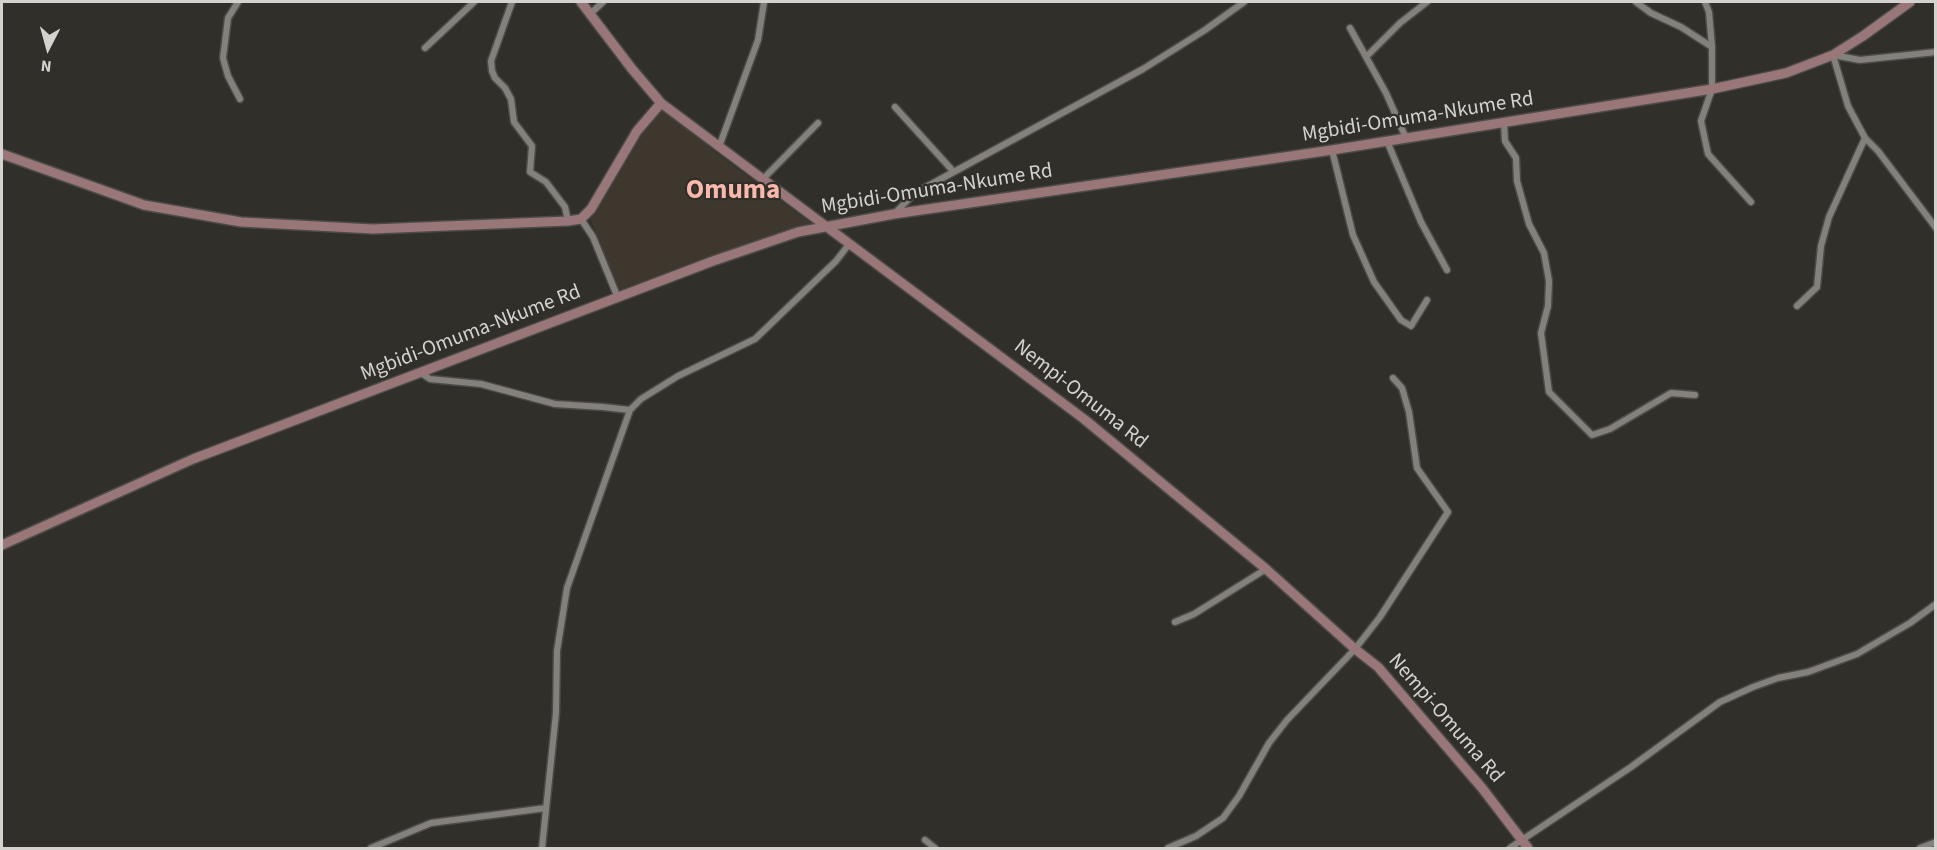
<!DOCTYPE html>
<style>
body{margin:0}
#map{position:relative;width:1937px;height:850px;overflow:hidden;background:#312f2a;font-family:"Source Sans 3",sans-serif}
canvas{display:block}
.frame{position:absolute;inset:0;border:3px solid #d4d2cf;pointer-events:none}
.north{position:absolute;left:18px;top:18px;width:60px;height:60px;-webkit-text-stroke:4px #312f2a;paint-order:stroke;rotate:186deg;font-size:16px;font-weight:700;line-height:24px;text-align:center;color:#d4d2cf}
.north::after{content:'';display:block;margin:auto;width:21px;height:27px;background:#d4d2cf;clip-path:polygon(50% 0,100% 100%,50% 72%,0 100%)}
</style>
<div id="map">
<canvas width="1937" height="850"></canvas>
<div class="frame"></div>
<div class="north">N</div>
</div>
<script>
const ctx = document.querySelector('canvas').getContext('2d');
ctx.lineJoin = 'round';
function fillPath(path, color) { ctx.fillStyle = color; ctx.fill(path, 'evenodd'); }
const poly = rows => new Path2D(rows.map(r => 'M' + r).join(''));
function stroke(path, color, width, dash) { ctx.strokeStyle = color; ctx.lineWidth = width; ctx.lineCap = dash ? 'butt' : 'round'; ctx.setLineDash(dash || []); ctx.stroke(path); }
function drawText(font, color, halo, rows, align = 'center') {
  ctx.font = font + ' "Source Sans 3",sans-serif'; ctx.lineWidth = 4.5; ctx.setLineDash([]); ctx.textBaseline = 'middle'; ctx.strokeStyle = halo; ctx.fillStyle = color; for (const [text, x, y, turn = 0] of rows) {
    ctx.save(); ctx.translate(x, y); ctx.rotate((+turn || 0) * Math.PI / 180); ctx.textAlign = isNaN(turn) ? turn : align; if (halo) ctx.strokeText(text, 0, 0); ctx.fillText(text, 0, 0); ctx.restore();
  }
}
fillPath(poly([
 [663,109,719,155,812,224,770,236,622,290,618,289,590,218,604,199,646,125]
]), '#3d372d');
const street = poly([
 [238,2,228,18,223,58,228,76,240,99],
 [512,2,491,61,492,71,495,78,505,88,511,99,514,122,532,146,530,172,546,182,565,207,568,221],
 [1636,2,1651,13,1681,27,1712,47,1709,12,1705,2],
 [590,14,603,2],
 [1350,28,1386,93,1406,138],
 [1712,47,1712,89,1701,121,1708,154,1751,202],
 [425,48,474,2],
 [1936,52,1860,60,1833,55,1848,106,1865,138,1878,151,1936,228],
 [1366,57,1400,23,1427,2],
 [895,107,953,171],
 [1504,123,1505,141,1516,158,1517,181,1529,224,1544,253,1549,281,1548,306,1541,333,1549,392,1592,435,1610,429,1671,393,1695,395],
 [1387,141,1421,222,1447,270],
 [719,147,758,40,764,2],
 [1332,150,1353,235,1374,282,1401,320,1411,326,1427,300],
 [763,179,818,123],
 [895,213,915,193,1143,69,1205,30,1244,2],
 [581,219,593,237,618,298],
 [1797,306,1817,287,1821,246,1829,217,1865,138],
 [421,373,430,379,481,384,555,404,603,407,630,410],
 [1175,622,1194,614,1266,569],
 [925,840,935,848],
 [371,848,431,823,546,808],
 [542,848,556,713,557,651,567,588,630,410,641,399,678,376,755,339,836,261,850,243],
 [1168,848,1196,836,1223,818,1239,796,1269,743,1287,720,1355,649,1380,617,1448,512,1417,468,1409,412,1402,388,1393,378],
 [1510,848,1631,767,1720,702,1753,687,1778,678,1808,672,1857,654,1910,623,1936,604],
 [1920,848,1936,842]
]);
const secondary = poly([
 [581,2,632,69,661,103,1084,419,1266,569,1355,649,1378,667,1482,788,1528,848],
 [2,154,144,205,241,222,373,229,568,221,581,219,591,209,637,131,661,103],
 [2,545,193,459,713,261,798,232,894,214,1332,150,1712,89,1786,73,1833,55,1863,36,1910,2]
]);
stroke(street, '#4d4b48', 9);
stroke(secondary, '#4d4b48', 12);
stroke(street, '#84807b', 6);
stroke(secondary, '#997678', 9);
drawText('21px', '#d4d2cf', '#312f2a', [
 ["Mgbidi-Omuma-Nkume Rd",1418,118,-9],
 ["Mgbidi-Omuma-Nkume Rd",937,190,-9],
 ["Mgbidi-Omuma-Nkume Rd",471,334,-21],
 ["Nempi-Omuma Rd",1080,395,38],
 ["Nempi-Omuma Rd",1445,719,49]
]);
drawText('bold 27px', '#fab7ab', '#312f2a', [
 ["Omuma",733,192]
]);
</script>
